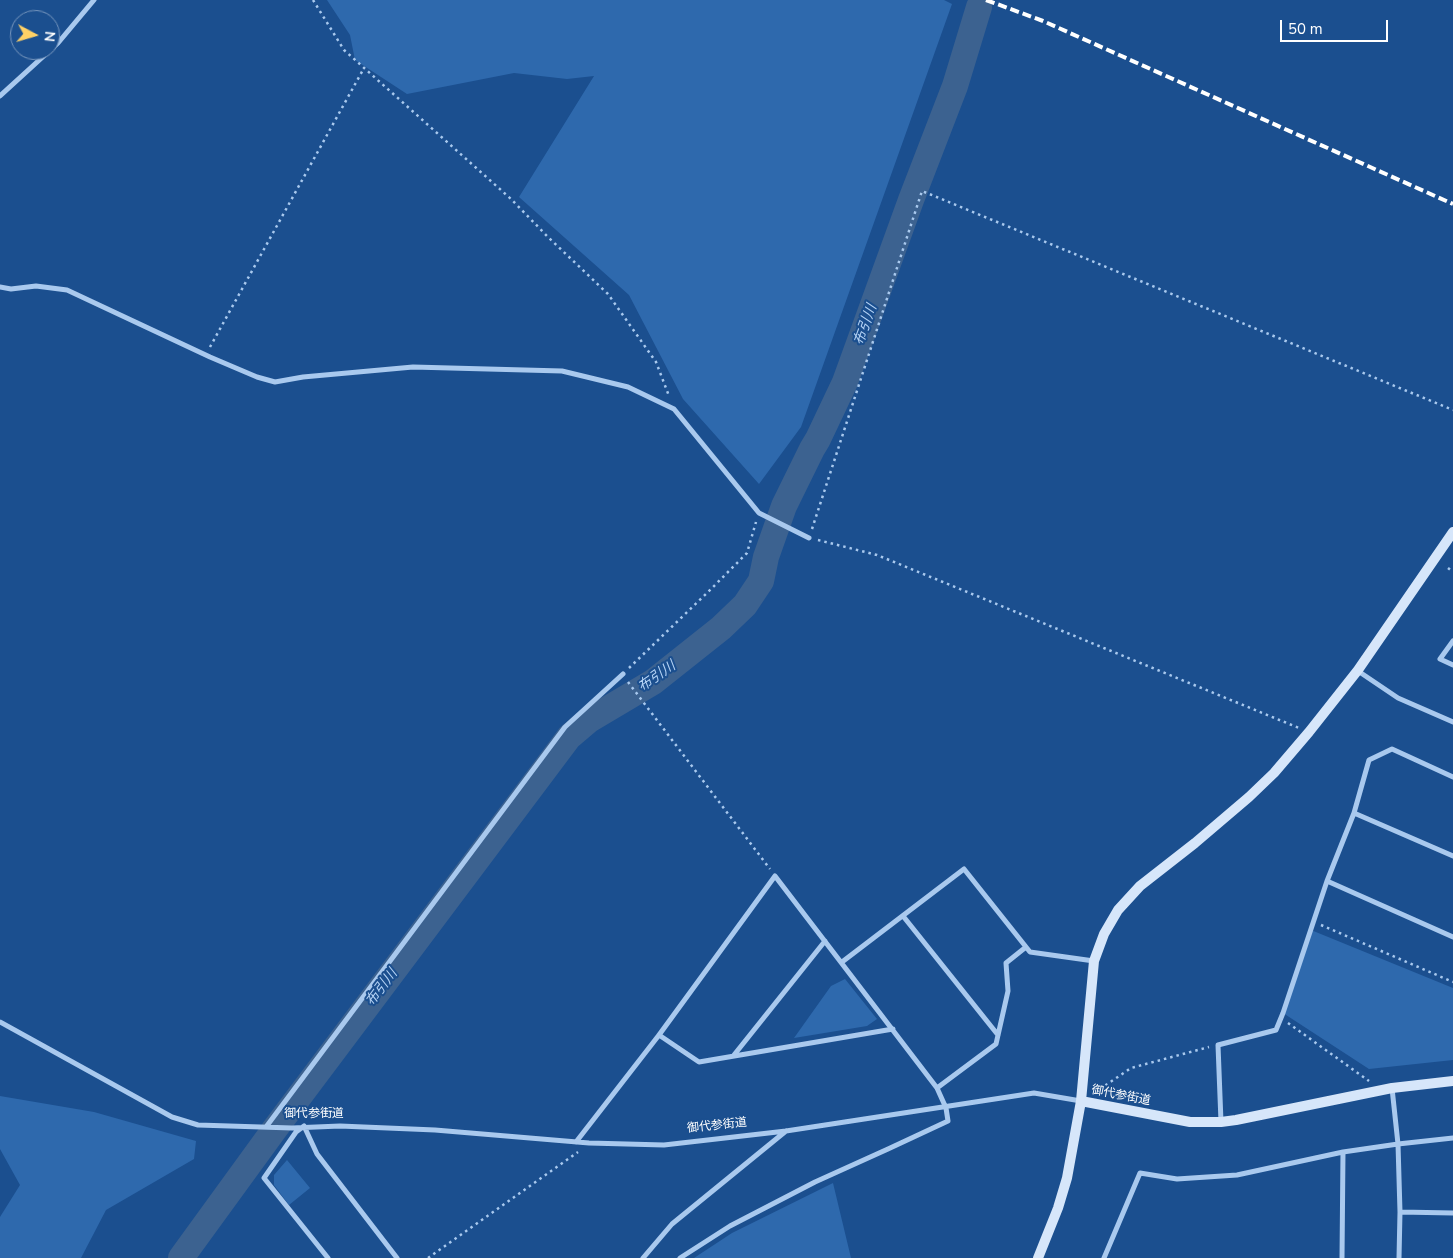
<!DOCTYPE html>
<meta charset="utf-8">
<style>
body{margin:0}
#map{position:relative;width:1453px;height:1258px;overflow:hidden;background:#1b4f8f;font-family:"Nunito Sans",sans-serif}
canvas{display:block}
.north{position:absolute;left:10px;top:10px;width:50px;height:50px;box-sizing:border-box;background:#1b4f8f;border:1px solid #7695bc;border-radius:50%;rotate:96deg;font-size:14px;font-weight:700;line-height:20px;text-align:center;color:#fff}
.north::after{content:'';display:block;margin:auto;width:18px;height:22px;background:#ffd166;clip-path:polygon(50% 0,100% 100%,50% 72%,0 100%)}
.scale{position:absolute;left:1280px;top:20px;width:108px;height:22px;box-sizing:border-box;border:2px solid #fff;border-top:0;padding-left:6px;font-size:15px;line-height:18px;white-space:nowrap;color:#fff;-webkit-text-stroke:4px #1b4f8f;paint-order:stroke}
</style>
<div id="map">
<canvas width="1453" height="1258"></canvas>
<div class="north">N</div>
<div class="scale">50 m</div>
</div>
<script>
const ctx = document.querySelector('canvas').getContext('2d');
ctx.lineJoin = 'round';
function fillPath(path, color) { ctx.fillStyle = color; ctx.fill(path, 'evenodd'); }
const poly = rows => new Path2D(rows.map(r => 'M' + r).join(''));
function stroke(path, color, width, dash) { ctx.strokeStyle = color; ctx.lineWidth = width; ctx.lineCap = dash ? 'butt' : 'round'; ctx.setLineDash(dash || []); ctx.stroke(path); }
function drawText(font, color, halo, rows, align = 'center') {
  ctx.font = font + ' "Nunito Sans","Noto Sans JP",sans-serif'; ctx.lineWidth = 4; ctx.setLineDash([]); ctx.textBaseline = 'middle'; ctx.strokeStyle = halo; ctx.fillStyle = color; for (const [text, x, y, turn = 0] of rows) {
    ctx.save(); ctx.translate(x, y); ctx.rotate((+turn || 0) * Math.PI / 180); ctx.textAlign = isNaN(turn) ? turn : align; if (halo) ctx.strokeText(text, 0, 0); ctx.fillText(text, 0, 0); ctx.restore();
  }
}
fillPath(poly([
 [327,0,944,0,952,4,801,427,759,484,683,399,629,295,519,197,594,76,567,79,514,73,407,94,355,60,350,35],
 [1311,930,1453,988,1453,1060,1369,1069,1283,1013],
 [845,979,877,1019,867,1026,794,1038,831,986],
 [0,1096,94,1112,196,1141,194,1159,106,1210,81,1258,0,1258,0,1217,20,1185,0,1149],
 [287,1160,310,1188,289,1205,274,1185,274,1175],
 [833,1183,851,1258,694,1258,732,1233]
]), '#2e69ad');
stroke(poly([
 [181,1258,274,1130,569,737,589,720,653,682,721,628,745,605,761,581,766,557,784,506,812,449,818,439,845,382,911,200,955,86,979,7]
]), '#3c6290', 26);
stroke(poly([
 [313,0,344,50,511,199,548,237,608,294,656,362,669,396],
 [210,347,364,68],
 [812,529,922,191,1453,410],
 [818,540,877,555,1299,728],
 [1448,568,1453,572],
 [629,668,706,594,747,553,756,522],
 [628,682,770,869],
 [1321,925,1453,982],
 [1288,1023,1369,1081],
 [1100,1089,1131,1068,1209,1047],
 [428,1258,578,1152]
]), '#a9c9ee', 2.5, [2.5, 4]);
stroke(poly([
 [0,96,58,43,94,0],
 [0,287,11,289,36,286,67,290,210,357,257,377,275,382,303,377,413,367,562,371,628,387,674,409,759,513,809,538],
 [1453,641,1440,659,1453,665],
 [1358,671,1398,698,1453,722],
 [1354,813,1453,856],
 [1327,881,1453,937],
 [903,916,998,1035],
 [842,962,964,869,1030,952,1094,961],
 [0,1022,172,1117,198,1125,292,1128,340,1126,435,1130,589,1143,664,1145,786,1131,1034,1093,1081,1101],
 [659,1035,699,1062,893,1029],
 [734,1055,825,941],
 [937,1088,996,1044,1008,991,1006,963,1026,947],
 [1392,1088,1398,1144,1400,1212,1399,1258],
 [1221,1122,1218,1045,1276,1030,1283,1013,1327,881,1354,813,1369,760,1392,749,1453,777],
 [266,1127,565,727,623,674],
 [576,1142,659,1035,775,876,937,1088,946,1108,948,1121,888,1149,815,1182,730,1226,680,1258],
 [1400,1212,1453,1213],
 [328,1258,264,1178,296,1132,304,1126,317,1154,397,1258],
 [643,1258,672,1224,786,1131],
 [1104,1258,1140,1173,1177,1179,1237,1175,1343,1152,1398,1144,1453,1138],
 [1342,1258,1343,1152]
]), '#a9c9ee', 5);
stroke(poly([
 [1081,1101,1190,1122,1221,1122,1236,1120,1392,1088,1453,1081],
 [1038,1258,1058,1208,1067,1178,1081,1101,1094,961,1104,934,1118,910,1140,886,1195,843,1249,797,1274,773,1309,732,1358,670,1453,532]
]), '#d6e6fa', 10);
stroke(poly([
 [986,0,1043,21,1453,204]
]), '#fff', 4, [9, 4]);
drawText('12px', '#fff', '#1b4f8f', [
 ["御代参街道",1121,1096,11],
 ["御代参街道",314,1114],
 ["御代参街道",717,1126,-6]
]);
drawText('italic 14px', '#b5d3f5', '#1b4f8f', [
 ["布引川",866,325,-70],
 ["布引川",657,677,-35],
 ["布引川",382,988,-53]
]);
</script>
